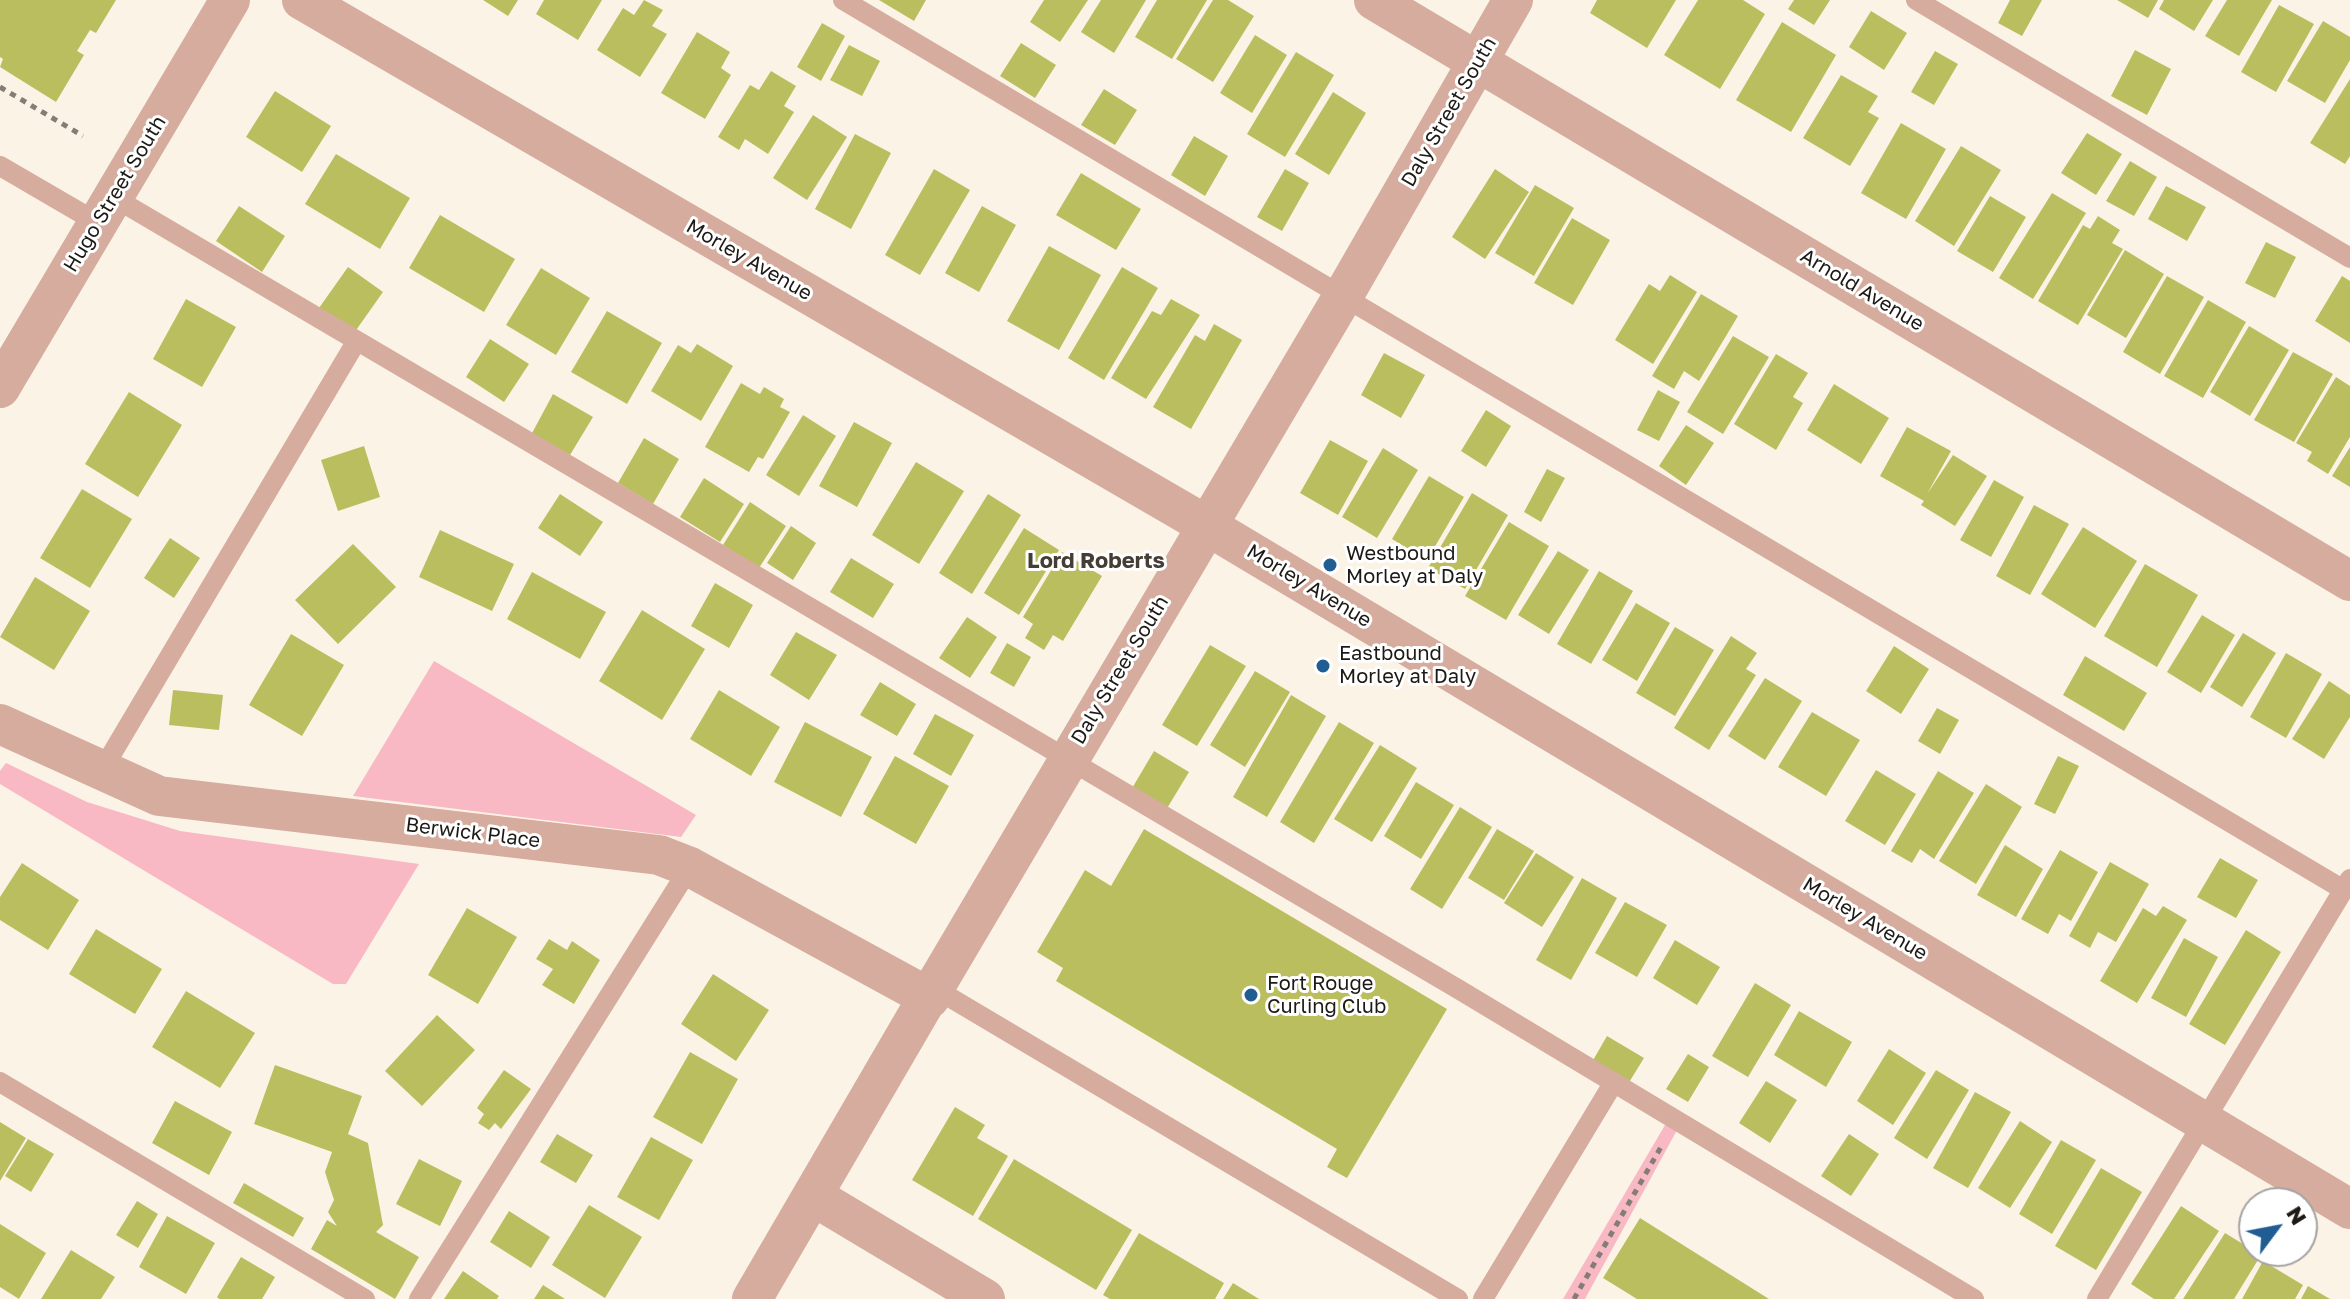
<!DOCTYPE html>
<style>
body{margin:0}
#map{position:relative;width:2350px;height:1299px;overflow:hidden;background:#fcf3e7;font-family:"Golos Text",sans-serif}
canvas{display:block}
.north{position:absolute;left:2238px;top:1187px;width:80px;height:80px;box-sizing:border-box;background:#fff;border:2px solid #a5a3a2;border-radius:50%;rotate:58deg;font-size:22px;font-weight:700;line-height:32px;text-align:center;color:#1d1a16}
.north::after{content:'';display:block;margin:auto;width:28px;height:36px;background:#205d93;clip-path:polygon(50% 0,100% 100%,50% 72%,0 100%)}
</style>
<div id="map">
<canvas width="2350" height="1299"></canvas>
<div class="north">N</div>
</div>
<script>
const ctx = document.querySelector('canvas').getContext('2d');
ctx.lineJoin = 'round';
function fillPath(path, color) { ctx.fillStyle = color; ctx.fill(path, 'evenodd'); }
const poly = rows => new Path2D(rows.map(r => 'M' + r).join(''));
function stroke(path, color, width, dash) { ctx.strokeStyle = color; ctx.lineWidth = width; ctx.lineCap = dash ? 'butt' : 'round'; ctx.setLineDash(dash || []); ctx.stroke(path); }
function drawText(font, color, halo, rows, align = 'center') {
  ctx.font = font + ' "Golos Text",sans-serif'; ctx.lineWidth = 6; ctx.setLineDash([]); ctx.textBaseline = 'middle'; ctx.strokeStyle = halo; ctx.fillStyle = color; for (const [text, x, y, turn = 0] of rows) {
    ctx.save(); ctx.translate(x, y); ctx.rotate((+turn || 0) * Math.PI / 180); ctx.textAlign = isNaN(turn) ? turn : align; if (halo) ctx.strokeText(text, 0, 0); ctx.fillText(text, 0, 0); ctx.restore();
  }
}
fillPath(poly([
 [434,661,696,815,681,837,353,796],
 [6,763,87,802,180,831,419,864,346,984,333,984,0,784,0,771],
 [1665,1125,1677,1130,1585,1299,1563,1299]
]), '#f8b8c4');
fillPath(poly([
 [0,0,116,0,96,33,90,30,77,51,84,55,56,102,0,67,3,59,0,57],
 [483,0,518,0,508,16],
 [544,0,602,0,578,40,536,14],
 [644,0,663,10,652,26,667,34,640,77,597,50,623,8,634,15],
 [879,0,926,0,914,21],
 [1044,0,1088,0,1060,42,1030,22],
 [1101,0,1146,0,1114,53,1081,32],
 [1157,0,1207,0,1172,59,1135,37],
 [1213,0,1228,0,1254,16,1213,82,1176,59],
 [1597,0,1676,0,1647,48,1590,13],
 [1698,0,1743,0,1765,14,1720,89,1664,55],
 [1794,0,1830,0,1814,25,1788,9],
 [2010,0,2042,0,2022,36,1998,23],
 [2117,0,2158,0,2148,18],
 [2164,0,2213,0,2194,31,2159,9],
 [2227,0,2272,0,2239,56,2205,36],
 [2279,5,2314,24,2276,92,2241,72],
 [1871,11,1907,33,1884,70,1849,47],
 [2323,21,2350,37,2350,60,2325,103,2287,81],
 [1782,22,1836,55,1791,132,1736,100],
 [822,23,845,36,821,81,797,67],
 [697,32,730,52,721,68,731,75,705,119,661,93],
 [1255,35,1287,55,1252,113,1220,93],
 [1021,43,1056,65,1035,98,1000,76],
 [849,45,880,61,862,96,830,80],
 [2135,50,2171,69,2147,115,2111,96],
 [1935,51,1958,64,1934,105,1911,92],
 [1296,52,1334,75,1285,157,1247,134],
 [771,71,796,86,784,106,794,112,768,154,745,139,739,150,718,137,750,85,759,90],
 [1841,75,1878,96,1868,112,1879,118,1850,166,1803,138],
 [2350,79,2350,156,2345,164,2310,143],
 [1104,89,1137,110,1115,145,1081,125],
 [275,91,331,126,302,172,246,137],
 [1333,92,1366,113,1329,175,1295,154],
 [813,115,847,137,807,200,773,178],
 [1901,123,1946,149,1906,219,1861,193],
 [2087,133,2122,154,2096,195,2061,173],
 [855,134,891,153,851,229,815,209],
 [1194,136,1228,156,1205,196,1171,175],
 [1961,146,2001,170,1954,246,1915,221],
 [336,154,410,198,380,249,305,204],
 [2130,161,2157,177,2134,216,2106,201],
 [934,169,970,190,920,275,885,255],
 [1285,169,1309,183,1282,231,1257,217],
 [1495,169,1529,192,1485,259,1452,237],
 [1081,173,1141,209,1116,250,1056,215],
 [1535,185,1574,208,1534,276,1495,253],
 [2166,186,2206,207,2187,241,2148,219],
 [2052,193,2086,213,2033,299,1999,278],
 [1990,196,2026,217,1993,272,1957,251],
 [239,206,285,236,262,272,216,241],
 [982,206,1016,225,979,292,945,273],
 [440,215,515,259,484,312,409,268],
 [2098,216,2120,230,2112,243,2123,249,2078,325,2038,301,2083,225,2090,229],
 [1572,218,1610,240,1573,305,1534,283],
 [2266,242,2296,257,2275,298,2245,283],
 [1049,246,1101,275,1059,350,1007,321],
 [2125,250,2164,274,2126,338,2087,315],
 [348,267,383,292,354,333,319,308],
 [1122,267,1158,288,1104,380,1068,358],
 [541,268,590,298,556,355,506,325],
 [1670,275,1697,292,1653,364,1615,340,1649,284,1660,291],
 [2167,276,2204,297,2160,374,2123,352],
 [2342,276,2350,281,2350,343,2315,321],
 [1701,294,1738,316,1699,381,1684,371,1674,389,1652,376],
 [186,299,236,327,202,387,153,359],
 [1171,299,1200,315,1146,399,1111,378,1152,311,1161,315],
 [2208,300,2246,322,2203,398,2164,376],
 [607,311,662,343,627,404,571,372],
 [1214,324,1242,340,1191,429,1153,407,1195,335,1205,341],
 [2249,326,2289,350,2250,416,2210,392],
 [1733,336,1769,357,1723,434,1687,412],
 [490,339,529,364,504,402,466,377],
 [697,344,733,366,701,421,651,391,678,345,691,353],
 [2293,352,2333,374,2294,442,2254,420],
 [1384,353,1425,375,1401,418,1361,395],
 [1776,354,1808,373,1793,397,1803,403,1776,450,1734,424],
 [2336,377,2350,386,2350,437,2328,474,2307,461,2312,452,2296,443],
 [741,383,760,394,764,387,784,399,780,407,790,412,763,459,758,457,749,472,705,447],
 [1834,384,1889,418,1861,464,1807,430],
 [1658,390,1680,402,1659,441,1637,430],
 [129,392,182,425,138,497,85,464],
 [553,394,593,417,570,455,531,435],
 [1486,410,1511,426,1486,467,1461,451],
 [803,415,836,436,799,496,766,475],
 [854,422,892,443,857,507,819,486],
 [1686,425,1714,443,1686,485,1659,466],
 [1907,427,1951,451,1927,494,1953,455,1987,476,1955,526,1921,505,1924,501,1880,476],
 [644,438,679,459,653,504,618,483],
 [1330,440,1368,461,1338,515,1300,493],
 [364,446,380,497,338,511,321,460],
 [2350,447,2350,487,2332,476],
 [1383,448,1418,470,1377,538,1342,517],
 [916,462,964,491,919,564,872,535],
 [1547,469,1565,478,1541,522,1524,512],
 [1429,476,1464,497,1427,560,1392,539],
 [704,478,744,504,720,542,680,517],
 [1994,480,2024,497,1991,557,1960,540],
 [82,489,132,519,90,588,40,558],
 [1472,493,1508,515,1465,589,1428,568],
 [560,494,603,522,580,556,538,528],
 [988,494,1021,515,972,594,939,573],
 [750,502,786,526,759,568,723,545],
 [2034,505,2069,524,2030,595,1996,576],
 [1509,522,1549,546,1506,620,1465,596],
 [791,526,816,543,793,580,767,563],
 [2083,527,2137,561,2095,628,2041,594],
 [1024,528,1059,550,1019,615,984,593],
 [440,530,514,564,492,611,419,577],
 [170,538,200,558,174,598,144,578],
 [353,544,396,587,338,644,295,600],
 [1558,551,1589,570,1549,634,1518,615],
 [1062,552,1102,576,1063,641,1053,635,1044,650,1025,638,1033,624,1023,617],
 [851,558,894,584,873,618,830,592],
 [2145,564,2198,595,2157,667,2104,636],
 [1599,571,1633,591,1591,664,1557,644],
 [532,572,606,612,580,659,507,619],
 [35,577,90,611,54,670,0,637],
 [715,583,753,605,729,648,691,626],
 [1636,603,1670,623,1637,681,1602,660],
 [642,610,705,649,662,720,599,681],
 [2202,615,2235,635,2201,693,2167,672],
 [967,617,997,637,970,678,939,658],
 [1675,627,1714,650,1675,716,1636,693],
 [796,632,837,655,809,700,770,675],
 [2243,633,2276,653,2242,707,2210,687],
 [291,634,344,665,302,736,249,705],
 [1731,636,1757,653,1746,669,1756,675,1709,750,1674,728],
 [1007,643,1031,657,1014,687,990,673],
 [1210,645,1246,666,1197,746,1162,725],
 [1894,646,1929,669,1901,714,1866,691],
 [2286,653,2322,674,2286,738,2250,717],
 [2085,656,2147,693,2124,731,2063,695],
 [1255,671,1290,692,1245,767,1210,745],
 [1765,678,1802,701,1765,760,1728,736],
 [2329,681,2350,695,2350,717,2324,759,2292,739],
 [880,682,916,704,897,736,860,715],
 [173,690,223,695,219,730,169,725],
 [719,690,780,727,751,776,690,739],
 [1291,695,1326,716,1267,817,1233,797],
 [1937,708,1959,720,1940,754,1918,741],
 [1812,712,1860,740,1826,796,1778,767],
 [935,714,974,735,951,776,913,754],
 [805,722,872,757,841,817,774,782],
 [1339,722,1374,743,1314,843,1280,822],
 [1380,745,1417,768,1372,842,1334,819],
 [1154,751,1189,772,1166,810,1131,790],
 [895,756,949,786,916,844,863,814],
 [2058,756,2079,766,2055,814,2034,804],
 [1876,770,1916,794,1885,845,1845,821],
 [1938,771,1974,793,1934,859,1920,849,1912,863,1891,851],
 [1416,782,1454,805,1421,859,1384,836],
 [1986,784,2022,807,1976,884,1939,861],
 [1460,807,1492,827,1442,909,1410,889],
 [1144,829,1447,1009,1347,1178,1327,1167,1337,1149,1056,981,1063,968,1037,952,1085,870,1111,886],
 [1497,829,1534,851,1504,900,1468,878],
 [2005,845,2043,869,2016,917,1977,895],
 [2060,850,2098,872,2071,921,2059,914,2048,934,2021,919],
 [1536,853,1574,877,1542,927,1504,903],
 [2220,858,2258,880,2236,918,2197,897],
 [2110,862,2149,884,2116,942,2098,932,2090,948,2069,936],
 [22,863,79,900,48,950,0,920,0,897],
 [1582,878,1617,898,1571,980,1536,960],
 [1625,902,1667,925,1637,977,1595,953],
 [2163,906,2187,920,2137,1003,2100,981,2143,908,2156,916],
 [467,908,517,937,478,1004,428,975],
 [96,929,162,969,135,1014,69,974],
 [2246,930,2281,952,2225,1045,2189,1024],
 [2184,938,2218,957,2186,1017,2151,998],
 [549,939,567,950,572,941,600,960,574,1004,542,985,553,969,536,959],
 [1675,940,1720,967,1697,1005,1653,978],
 [713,974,769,1010,736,1061,681,1024],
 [1755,983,1791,1005,1748,1077,1712,1056],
 [186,991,255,1033,220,1088,152,1047],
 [1799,1011,1852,1042,1826,1087,1774,1055],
 [437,1015,475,1050,422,1106,385,1071],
 [1607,1036,1644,1058,1628,1084,1592,1062],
 [1889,1049,1926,1073,1893,1125,1857,1101],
 [690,1052,738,1079,702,1144,653,1117],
 [1688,1054,1709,1067,1688,1102,1666,1089],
 [275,1065,362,1096,348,1134,368,1143,383,1225,376,1232,419,1257,395,1299,311,1249,327,1220,337,1226,328,1212,334,1200,325,1172,332,1152,254,1124],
 [504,1070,531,1089,501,1129,495,1123,489,1130,478,1123,484,1114,477,1108],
 [1936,1070,1969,1090,1927,1159,1894,1138],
 [1766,1081,1797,1100,1770,1143,1739,1123],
 [1975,1092,2011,1112,1968,1188,1933,1168],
 [175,1101,232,1132,209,1175,152,1143],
 [955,1107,985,1125,977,1138,1008,1156,973,1216,912,1180],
 [2020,1121,2052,1142,2010,1208,1978,1188],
 [0,1122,26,1138,0,1181],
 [557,1134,593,1155,576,1183,540,1162],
 [1849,1134,1879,1154,1851,1196,1821,1176],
 [651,1137,693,1160,659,1220,617,1197],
 [28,1139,54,1154,31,1192,5,1176],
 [2061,1140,2096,1160,2052,1234,2019,1214],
 [419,1159,462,1181,440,1226,396,1204],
 [1014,1159,1132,1230,1096,1290,978,1219],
 [2101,1168,2142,1192,2096,1270,2055,1246],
 [244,1183,304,1218,293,1237,233,1203],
 [137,1201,158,1214,138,1248,116,1235],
 [589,1205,642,1237,605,1298,552,1265],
 [2181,1206,2219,1231,2174,1299,2154,1299,2131,1284],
 [509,1211,550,1237,531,1268,490,1242],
 [167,1216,215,1243,186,1294,139,1267],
 [1640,1218,1769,1299,1637,1299,1603,1278],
 [0,1224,46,1253,19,1299,0,1287],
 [1139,1233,1224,1283,1215,1299,1110,1299,1103,1295],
 [2225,1233,2261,1255,2234,1299,2183,1299],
 [71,1250,115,1277,101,1299,41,1299],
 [241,1257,275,1277,262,1299,219,1299,217,1297],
 [2263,1261,2303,1285,2295,1299,2242,1299],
 [463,1271,499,1296,497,1299,444,1299],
 [1233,1283,1259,1299,1223,1299],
 [543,1285,565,1299,534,1299],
 [2308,1286,2330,1299,2301,1299]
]), '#bbbe5f');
stroke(poly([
 [0,87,83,136],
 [1574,1299,1661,1147]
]), '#837d75', 5, [6, 6]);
stroke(poly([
 [843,0,2344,890],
 [1916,0,2350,258],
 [0,166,98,223],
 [113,197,1458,989,1974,1299],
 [101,772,356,342],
 [934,988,1458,1299],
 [0,1082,365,1299],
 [419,1299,690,867],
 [1483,1299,1614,1082],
 [2097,1299,2350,879]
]), '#d5ac9d', 20);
stroke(poly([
 [302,0,1206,525,2350,1209],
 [1374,0,2350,581],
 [0,388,230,0],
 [0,724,159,796,659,855,690,867,928,997,752,1299],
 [934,988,1342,298,1513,0],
 [813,1196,985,1299]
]), '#d5ac9d', 40);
stroke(poly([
 [928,997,934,988]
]), '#d5ac9d', 44);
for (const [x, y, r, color] of [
 [1330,565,8,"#205d93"],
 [1323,666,8,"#205d93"],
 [1251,995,8,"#205d93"]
]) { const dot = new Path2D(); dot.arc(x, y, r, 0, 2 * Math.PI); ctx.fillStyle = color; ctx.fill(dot); stroke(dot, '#fff', 3); }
drawText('20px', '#1d1a16', '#fff', [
 ["Daly Street South",1449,112,-60],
 ["Hugo Street South",115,194,-59],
 ["Morley Avenue",749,260,30],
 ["Arnold Avenue",1862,290,31],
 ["Morley Avenue",1309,586,31],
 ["Daly Street South",1120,670,-59],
 ["Berwick Place",473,833,7],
 ["Morley Avenue",1865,919,31]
]);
drawText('20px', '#1d1a16', '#fff', [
 ["Westbound",1346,554],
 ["Morley at Daly",1346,577],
 ["Eastbound",1339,654],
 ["Morley at Daly",1339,677],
 ["Fort Rouge",1267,984],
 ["Curling Club",1267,1007]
], 'left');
drawText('bold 22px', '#443e35', '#fff', [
 ["Lord Roberts",1096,561]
]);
</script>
